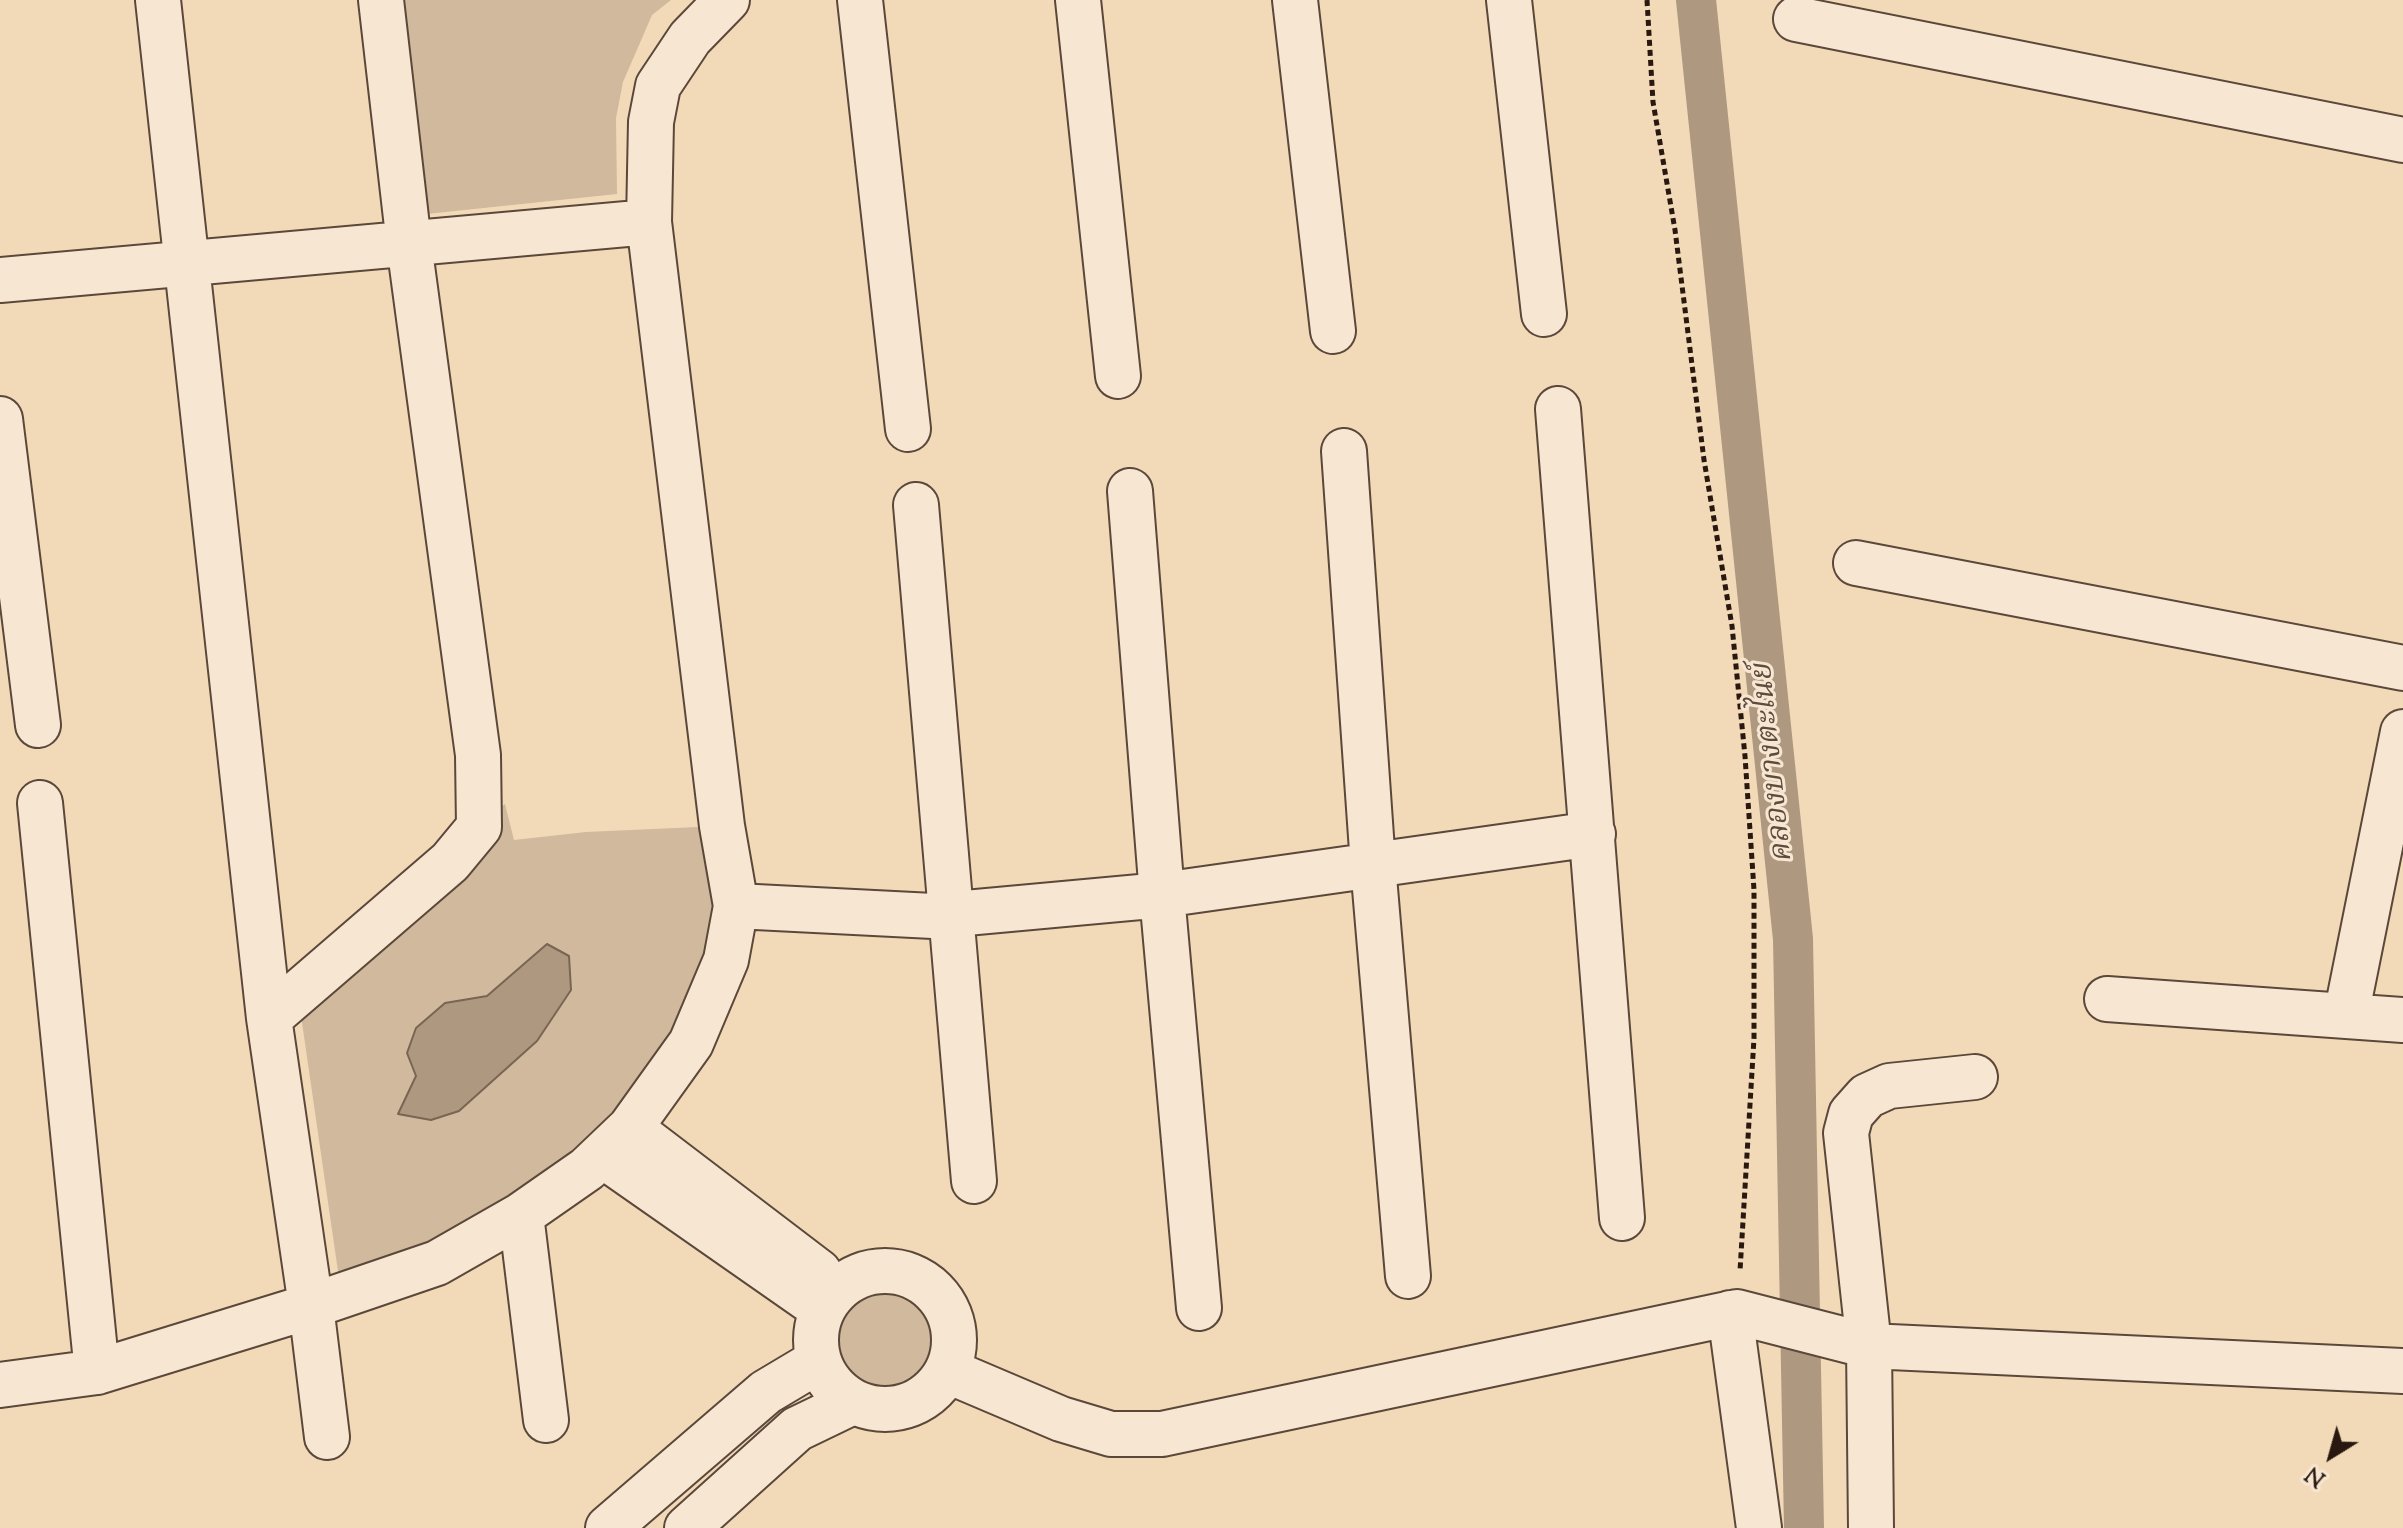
<!DOCTYPE html>
<meta charset="utf-8">
<style>
body{margin:0}
#map{position:relative;width:2403px;height:1528px;overflow:hidden;background:#f2dab9;font-family:"Sorts Mill Goudy",serif}
canvas{display:block}
.north{position:absolute;left:2291px;top:1416px;width:80px;height:80px;-webkit-text-stroke:6px #f7e7d2;paint-order:stroke;rotate:217deg;font-size:22px;font-weight:700;line-height:32px;text-align:center;color:#291810}
.north::after{content:'';display:block;margin:auto;width:28px;height:36px;background:#291810;clip-path:polygon(50% 0,100% 100%,50% 72%,0 100%)}
</style>
<div id="map">
<canvas width="2403" height="1528"></canvas>
<div class="north">N</div>
</div>
<script>
const ctx = document.querySelector('canvas').getContext('2d');
ctx.lineJoin = 'round';
function fillPath(path, color) { ctx.fillStyle = color; ctx.fill(path, 'evenodd'); }
const poly = rows => new Path2D(rows.map(r => 'M' + r).join(''));
function stroke(path, color, width, dash) { ctx.strokeStyle = color; ctx.lineWidth = width; ctx.lineCap = dash ? 'butt' : 'round'; ctx.setLineDash(dash || []); ctx.stroke(path); }
function drawText(font, color, halo, rows, align = 'center') {
  ctx.font = font + ' "Sorts Mill Goudy","Noto Serif Thai",serif'; ctx.lineWidth = 6; ctx.setLineDash([]); ctx.textBaseline = 'middle'; ctx.strokeStyle = halo; ctx.fillStyle = color; for (const [text, x, y, turn = 0] of rows) {
    ctx.save(); ctx.translate(x, y); ctx.rotate((+turn || 0) * Math.PI / 180); ctx.textAlign = isNaN(turn) ? turn : align; if (halo) ctx.strokeText(text, 0, 0); ctx.fillText(text, 0, 0); ctx.restore();
  }
}
fillPath(poly([
 [396,0,671,0,652,15,623,82,616,118,617,194,417,215],
 [505,804,514,840,586,832,720,826,731,896,687,1038,587,1160,341,1292,297,988],
 '816 1340a69 69 0 1 1 138 0a69 69 0 1 1-138 0Z'
]), '#d0b99c');
const water = poly([
 [547,944,569,956,571,990,537,1041,459,1111,431,1120,398,1114,416,1076,407,1053,416,1028,445,1003,487,996,547,944]
]);
fillPath(water, '#ae9880');
stroke(water, '#796553', 2);
stroke(poly([
 [1696,0,1793,939,1804,1528]
]), '#ae9880', 40);
const minor = poly([
 [158,0,269,1018,311,1306,327,1437],
 [860,0,908,429],
 [1078,0,1118,376],
 [1295,0,1333,331],
 [1509,0,1544,314],
 [1796,19,2403,140],
 [0,280,649,222],
 [1558,409,1622,1218],
 [0,419,38,725],
 [1344,451,1373,865,1408,1276],
 [1130,491,1162,895,1199,1308],
 [916,505,974,1181],
 [1856,563,2403,668],
 [40,803,97,1372],
 [736,906,933,916,1162,895,1593,834],
 [2107,999,2403,1020],
 [2346,1016,2403,732],
 [269,1018,450,862,479,827,478,755,409,244,381,0],
 [630,1128,819,1272],
 [602,1155,821,1308],
 [521,1215,546,1420],
 '816 1340a69 69 0 1 1 138 0a69 69 0 1 1-138 0Z',
 [1730,1313,1759,1528],
 [948,1371,1061,1419,1111,1434,1162,1434,1737,1312,1869,1346,2403,1371],
 [0,1385,97,1372,311,1306,437,1263,521,1215,587,1169,630,1128,691,1043,726,960,736,906,722,826,649,222,651,122,658,86,690,38,727,0],
 [608,1528,766,1392,818,1361],
 [687,1528,797,1429,853,1402],
 [1871,1528,1869,1346,1846,1133,1851,1114,1867,1096,1889,1086,1975,1077]
]);
stroke(minor, '#5b483a', 48);
stroke(poly([
 [1647,0,1653,102,1675,230,1704,460,1732,626,1745,756,1754,890,1754,1038,1740,1271]
]), '#291810', 5, [6, 4]);
stroke(minor, '#f7e7d2', 44);
drawText('italic 30px', '#5e4b3d', '#f7e7d2', [
 ["คลองบางตะไนย์",1775,763,-96]
]);
</script>
